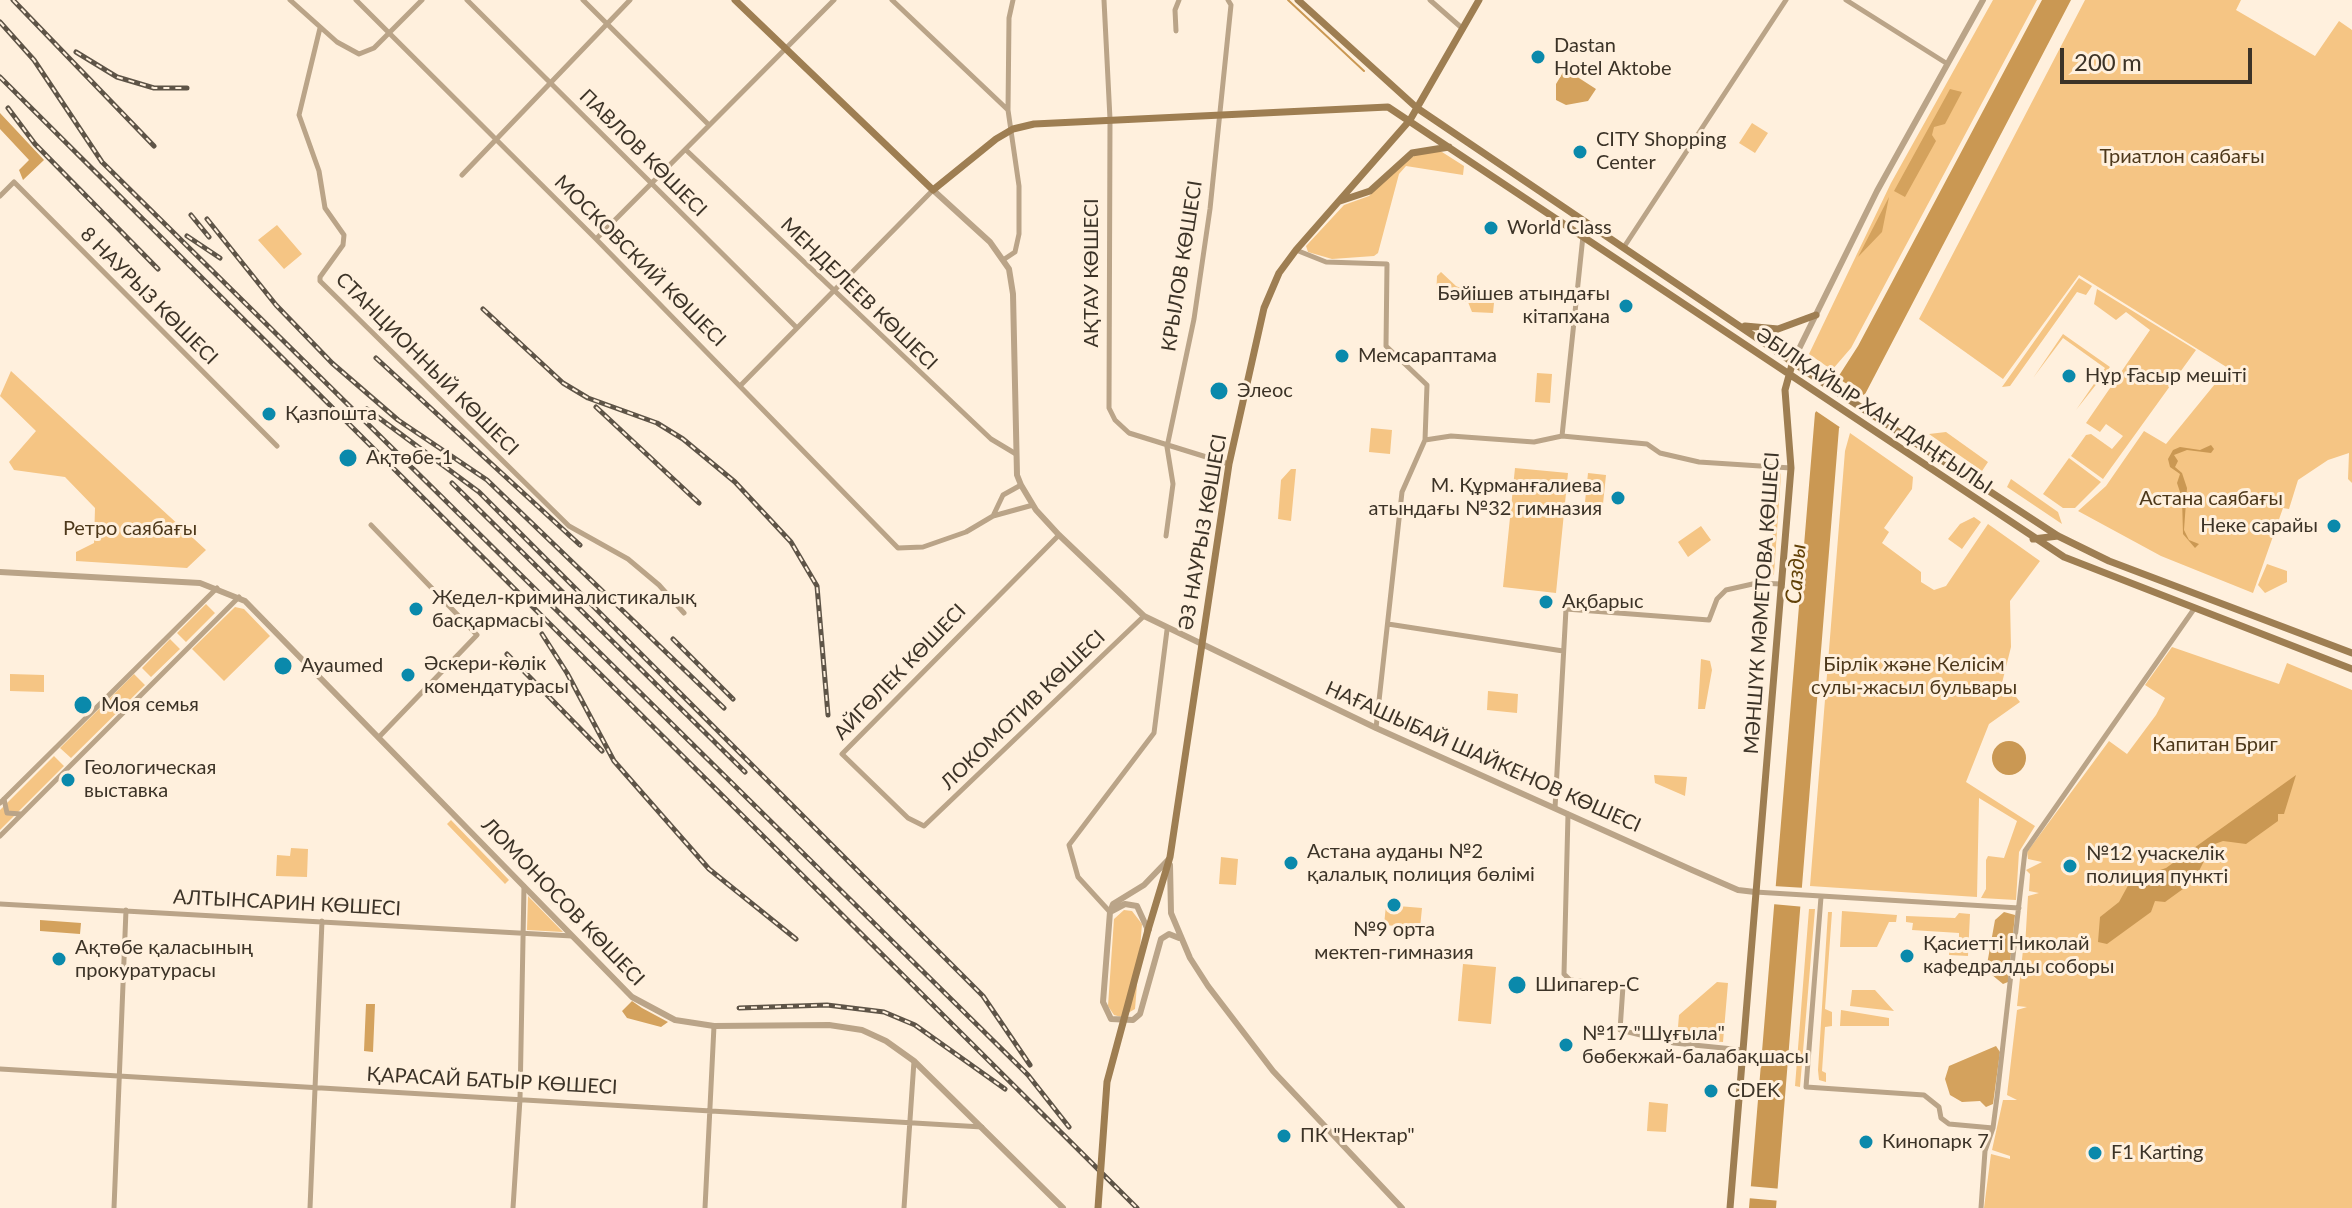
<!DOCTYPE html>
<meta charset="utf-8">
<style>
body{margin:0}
#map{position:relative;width:2352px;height:1208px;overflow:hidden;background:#fff0dd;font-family:Lato,sans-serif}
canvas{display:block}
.scale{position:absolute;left:2060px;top:48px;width:192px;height:36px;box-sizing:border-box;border:4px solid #3c3327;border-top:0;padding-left:10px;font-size:24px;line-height:28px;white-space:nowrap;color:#3c3327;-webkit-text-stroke:6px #fff0dd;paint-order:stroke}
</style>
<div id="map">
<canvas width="2352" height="1208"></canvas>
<div class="scale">200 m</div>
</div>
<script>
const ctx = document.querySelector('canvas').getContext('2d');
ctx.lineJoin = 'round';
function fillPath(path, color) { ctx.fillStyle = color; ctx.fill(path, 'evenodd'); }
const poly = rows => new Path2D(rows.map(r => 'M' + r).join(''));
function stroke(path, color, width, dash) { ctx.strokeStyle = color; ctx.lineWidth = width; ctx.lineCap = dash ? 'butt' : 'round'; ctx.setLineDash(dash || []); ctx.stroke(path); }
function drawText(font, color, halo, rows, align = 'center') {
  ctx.font = font + ' Lato,sans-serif'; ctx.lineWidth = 6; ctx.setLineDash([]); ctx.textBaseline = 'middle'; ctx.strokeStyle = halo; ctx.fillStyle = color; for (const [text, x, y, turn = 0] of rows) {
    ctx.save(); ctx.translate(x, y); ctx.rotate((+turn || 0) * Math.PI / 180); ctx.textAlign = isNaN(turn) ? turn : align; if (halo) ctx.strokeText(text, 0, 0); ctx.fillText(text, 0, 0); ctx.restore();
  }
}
fillPath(poly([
 [1993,0,2037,0,1851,348,1832,370,1809,354,1891,183],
 [2085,0,2241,0,2236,10,2315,56,2339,21,2352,30,2352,483,2348,479,2349,453,2328,460,2298,480,2289,509,2283,508,2253,593,2161,556,2078,511,2106,486,2144,431,2166,444,2228,368,2079,275,2003,379,1919,319],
 [1752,123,1768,133,1755,153,1739,143],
 [1421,152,1442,152,1464,166,1463,175,1406,166,1399,174,1378,253,1374,256,1332,259,1308,252,1306,246,1344,205,1369,196,1400,164],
 [277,225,302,254,284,269,258,240],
 [1441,272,1456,286,1494,303,1493,313,1472,312,1468,302,1436,299,1437,276],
 [2079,278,2092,286,2086,295,2077,292,2010,386,2002,387],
 [2097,289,2196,350,2103,479,2071,456,2086,435,2091,434,2112,449,2123,436,2106,424,2100,432,2086,423,2150,330,2126,312,2116,320,2094,304],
 [2063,334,2110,367,2076,410,2105,368,2063,338,2033,378],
 [11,371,206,550,187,568,76,561,76,552,94,543,95,508,65,477,14,470,9,462,36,431,0,396],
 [1537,373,1552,374,1550,403,1535,402],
 [1371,428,1392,430,1390,454,1369,452],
 [1946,432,1988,462,1982,471,1929,434],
 [1850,433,1913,477,1912,489,1884,528,1889,532,1882,543,1921,572,1921,582,1934,590,1946,586,1988,524,2040,561,2010,601,2011,647,2000,691,2013,693,2020,702,1989,724,1966,782,2035,826,2019,852,2016,900,1981,898,1986,889,1986,860,1988,856,2004,858,2017,821,1979,798,1977,897,1810,886,1845,451],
 [2069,458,2101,482,2075,508,2063,508,2043,494],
 [1515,468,1568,473,1556,593,1503,587],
 [1291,469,1296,469,1291,521,1278,519,1281,480],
 [1777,470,1781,474,1774,574,1770,579],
 [1588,473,1606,475,1603,504,1585,502],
 [2011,479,2058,512,2062,524,2007,487],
 [1974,517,1981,522,1962,549,1948,539,1960,524],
 [1701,526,1711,540,1688,557,1678,542],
 [2267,564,2287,571,2287,582,2265,593,2258,585],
 [206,604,215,613,186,642,177,633],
 [235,607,244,609,270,636,224,681,192,649],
 [170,639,180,649,151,677,142,668],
 [2172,647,2279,684,2287,663,2352,690,2352,1208,1984,1208,1991,1154,2010,1159,2010,1156,1992,1150,2003,1100,2017,1100,2007,1095,2017,1010,2027,1007,2017,1006,2023,950,2033,949,2025,947,2028,896,2039,893,2029,891,2030,874,2026,870,2042,862,2028,859,2027,852,2109,741,2127,754,2156,715,2165,698,2145,685],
 [1701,659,1710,661,1712,670,1705,709,1698,709],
 [10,674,44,675,44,692,10,691],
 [134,674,145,685,71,758,60,748],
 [1488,691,1518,694,1517,713,1487,710],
 [54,756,64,766,0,830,0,810],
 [1654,775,1687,777,1685,796,1655,783],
 [451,820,509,880,505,884,447,824],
 [291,848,308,849,307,877,276,876,277,855,290,856],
 [1221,857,1238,859,1236,885,1219,884],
 [528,896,563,932,527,930],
 [1386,905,1422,908,1420,928,1384,925],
 [1809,909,1815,909,1800,1087,1795,1086],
 [1124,910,1132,911,1142,924,1135,1009,1121,1017,1114,1015,1108,1006,1114,919],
 [1842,911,1897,915,1896,922,1889,922,1877,947,1840,947],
 [1828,912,1832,912,1825,1009,1832,1012,1832,1026,1825,1027,1822,1071,1826,1073,1826,1082,1819,1080,1818,1070],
 [1959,913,1970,914,1968,956,1949,955,1950,944,1959,944,1959,933,1912,930,1913,923,1906,922,1906,916,1955,918],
 [1463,964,1496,967,1491,1024,1458,1021],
 [1717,982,1728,983,1723,1042,1677,1039,1679,1015],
 [1852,990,1875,990,1894,1011,1850,1006],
 [1841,1010,1889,1018,1889,1026,1840,1026],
 [1649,1102,1668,1104,1666,1132,1647,1131]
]), '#f5c584');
fillPath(poly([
 [1565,69,1596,89,1588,101,1566,105,1556,100,1556,84],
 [1950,89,1962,92,1945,124,1934,127,1932,135,1936,141,1905,197,1894,191],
 [0,113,44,160,23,180,19,170,29,160,0,129],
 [1889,197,1882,232,1858,257],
 [2004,912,2015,915,2008,982,2003,984,1986,970,1995,920],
 [40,920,81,923,80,934,40,931],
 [632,1001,642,1008,668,1022,661,1027,627,1018,622,1011],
 [366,1004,375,1004,373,1052,364,1051],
 [1996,1046,2000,1052,1993,1104,1986,1107,1980,1101,1962,1102,1950,1095,1945,1079,1949,1066]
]), '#d4a25d');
fillPath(poly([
 [2042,0,2071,0,1862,400,1839,428,1776,1208,1749,1208,1815,413,1858,346],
 [2211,445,2214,449,2211,453,2187,450,2174,455,2178,461,2175,467,2182,473,2187,488,2184,530,2189,540,2199,544,2195,548,2183,534,2182,498,2177,483,2180,474,2170,467,2168,459,2173,450,2180,447,2200,450],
 '1992 758a17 17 0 1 1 34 0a17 17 0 1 1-34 0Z',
 [2296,775,2284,814,2278,814,2278,821,2246,844,2223,841,2212,845,2194,881,2165,902,2155,901,2151,912,2107,944,2098,942,2100,917,2119,902,2131,880,2166,868]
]), '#ca9853');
fillPath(poly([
 [1833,375,1867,397,1844,430,1813,409],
 [1773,886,1806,888,1805,907,1772,904],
 [1748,1186,1782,1189,1781,1201,1747,1198]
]), '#fff0dd');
stroke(poly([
 [1288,0,1364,71]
]), '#ca9853', 2);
stroke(poly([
 [290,0,337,42,359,54,374,48,422,0],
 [356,0,596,239,898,548,923,547,966,532,993,516,1003,495,1021,485],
 [467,0,797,328],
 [583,0,709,125],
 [892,0,1008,110,1019,186,1019,234,1015,252,1003,260],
 [1104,0,1110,119,1109,408,1115,420,1129,433,1229,464],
 [1430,0,1463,29],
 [1846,0,1946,63],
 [320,28,299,115,319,171,325,208,344,235,343,245,320,277,320,281,569,526,628,559,659,585,684,613],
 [1176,31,1175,10,1179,0],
 [1008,110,1009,18,1013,0],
 [686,150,991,439,1016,454],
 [462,175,630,0],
 [0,196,14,182,277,446],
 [596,239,834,0],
 [1624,247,1786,0],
 [1296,250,1326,262,1387,264,1386,346,1427,385,1425,440,1402,492,1376,728],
 [740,386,933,190],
 [1562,436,1583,236],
 [1425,440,1451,436,1534,442,1562,436,1647,444,1660,453,1699,462,1791,468],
 [993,516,1033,505],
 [371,525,477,635,379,737],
 [1059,535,842,754,908,818,924,826,1144,616],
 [1166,536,1173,484,1167,447,1194,319,1210,209,1231,5,1228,0],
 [1388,624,1563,651],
 [4,799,7,813,21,814],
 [0,803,217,588],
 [1555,808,1566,609,1709,620,1717,599,1726,590,1757,583,1782,584],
 [1568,814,1564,974,1570,980,1623,986,1620,1030,1674,1043,1743,1050],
 [0,836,239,597],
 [1755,892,2019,908],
 [1821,897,1806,1087,1924,1095,1939,1107,1941,1118,1949,1124,1993,1128],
 [0,904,572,936],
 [1110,912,1078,877,1069,845,1154,733,1167,630],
 [0,1069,982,1127],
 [114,1208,126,910],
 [310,1208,322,921],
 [513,1208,520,1099,524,886],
 [705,1208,714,1026],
 [904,1208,914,1061],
 [1981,1208,1985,1151,1993,1128,1997,1097,2025,851,2194,609]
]), '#baa488', 5);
stroke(poly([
 [933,190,990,242,1009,269,1013,294,1017,475,1021,485,1036,510,1059,535,1144,616,1376,728,1692,870,1738,890,1755,892],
 [1793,361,1877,191,1983,0],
 [0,572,200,583,245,601,632,997,675,1020,714,1026,829,1025,862,1030,886,1041,914,1061,1063,1208],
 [1168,860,1144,885,1113,904,1110,912,1103,1002,1111,1019,1133,1020,1140,1014,1161,939,1169,934,1179,938],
 [1170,865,1171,913,1190,958,1208,986,1273,1071,1402,1208],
 [1110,912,1125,904,1137,906,1148,930]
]), '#baa488', 6);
stroke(poly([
 [735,0,933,190,996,139,1013,129,1034,124,1388,107,2064,557,2352,669],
 [1298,0,1417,108,1819,380,2058,536,2109,561,2352,653],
 [1340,201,1370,191,1412,153,1449,147],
 [1745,326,1778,329,1816,315],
 [2033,539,2058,536],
 [1148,930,1170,857,1229,464,1264,308,1279,273,1296,250,1410,120,1479,0],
 [1730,1208,1791,468,1785,390,1793,361]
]), '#9e7e52', 7);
const rail = poly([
 [13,0,154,146],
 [0,22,34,60,102,162,1028,1075,1069,1127],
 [76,52,117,77,154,88,187,88],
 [0,77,1137,1208],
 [8,108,35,144,158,269],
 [191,215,209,237],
 [207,219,276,305,332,363,398,420,487,480,724,708],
 [187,236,220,258],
 [483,309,563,383,588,398,657,423,683,439,735,482,791,542,817,586,828,715],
 [376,358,580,545],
 [596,407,699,503],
 [367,409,479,492,983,996,1030,1065],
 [452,483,745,772],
 [542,634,567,673,614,761,709,869,796,939],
 [673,639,733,699],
 [507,654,602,751],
 [739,1008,827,1005,884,1012,915,1025,1005,1089]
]);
stroke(rail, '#5e5447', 5);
stroke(rail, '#fff0dd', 2, [6]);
stroke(poly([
 [1098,1208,1107,1082,1148,930]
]), '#9e7e52', 7);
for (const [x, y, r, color] of [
 [1538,57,8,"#0a89ab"],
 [1580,152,8,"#0a89ab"],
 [1491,228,8,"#0a89ab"],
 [1626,306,8,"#0a89ab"],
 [1342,356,8,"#0a89ab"],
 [2069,376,8,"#0a89ab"],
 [1219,391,10,"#0a89ab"],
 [269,414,8,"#0a89ab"],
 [348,458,10,"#0a89ab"],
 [1618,498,8,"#0a89ab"],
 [2334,526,8,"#0a89ab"],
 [1546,602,8,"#0a89ab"],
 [416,609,8,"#0a89ab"],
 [283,666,10,"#0a89ab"],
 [408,675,8,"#0a89ab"],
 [83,705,10,"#0a89ab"],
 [68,780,8,"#0a89ab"],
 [1291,863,8,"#0a89ab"],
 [2070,866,8,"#0a89ab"],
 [1394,905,8,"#0a89ab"],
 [1907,956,8,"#0a89ab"],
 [59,959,8,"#0a89ab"],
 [1517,985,10,"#0a89ab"],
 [1566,1045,8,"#0a89ab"],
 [1711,1091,8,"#0a89ab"],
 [1284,1136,8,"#0a89ab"],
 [1866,1142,8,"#0a89ab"],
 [2095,1153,8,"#0a89ab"]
]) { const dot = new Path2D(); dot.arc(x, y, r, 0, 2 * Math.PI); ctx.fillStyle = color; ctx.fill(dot); stroke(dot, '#fff0dd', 3); }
drawText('20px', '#3c3327', '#fff0dd', [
 ["Dastan",1554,46],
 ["Hotel Aktobe",1554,69],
 ["CITY Shopping",1596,140],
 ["Center",1596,163],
 ["World Class",1507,228],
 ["Бәйішев атындағы",1610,294,"right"],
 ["кітапхана",1610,317,"right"],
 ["Мемсараптама",1358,356],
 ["Нұр Ғасыр мешіті",2085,376],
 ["Элеос",1237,391],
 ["Қазпошта",285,414],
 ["Ақтөбе-1",366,458],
 ["М. Құрманғалиева",1602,486,"right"],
 ["атындағы №32 гимназия",1602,509,"right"],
 ["Неке сарайы",2318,526,"right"],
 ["Жедел-криминалистикалық",432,598],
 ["басқармасы",432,621],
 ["Ақбарыс",1562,602],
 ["Әскери-көлік",424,664],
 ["комендатурасы",424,687],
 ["Ayaumed",301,666],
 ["Моя семья",101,705],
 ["Геологическая",84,768],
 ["выставка",84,791],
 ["Астана ауданы №2",1307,852],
 ["қалалық полиция бөлімі",1307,875],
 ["№12 учаскелік",2086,854],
 ["полиция пункті",2086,877],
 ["№9 орта",1394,930,"center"],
 ["мектеп-гимназия",1394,953,"center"],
 ["Қасиетті Николай",1923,944],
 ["кафедралды соборы",1923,967],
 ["Ақтөбе қаласының",75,948],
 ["прокуратурасы",75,971],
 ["Шипагер-С",1535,985],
 ["№17 \"Шұғыла\"",1582,1034],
 ["бөбекжай-балабақшасы",1582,1057],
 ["CDEK",1727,1091],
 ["ПК \"Нектар\"",1300,1136],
 ["Кинопарк 7",1882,1142],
 ["F1 Karting",2111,1153]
], 'left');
drawText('20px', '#3c3327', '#fff0dd', [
 ["ПАВЛОВ КӨШЕСІ",643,153,45],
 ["МОСКОВСКИЙ КӨШЕСІ",640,261,45],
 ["КРЫЛОВ КӨШЕСІ",1182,266,-81],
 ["АҚТАУ КӨШЕСІ",1092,273,-90],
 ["МЕНДЕЛЕЕВ КӨШЕСІ",859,294,44],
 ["8 НАУРЫЗ КӨШЕСІ",149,296,45],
 ["СТАНЦИОННЫЙ КӨШЕСІ",427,364,45],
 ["ӘБІЛҚАЙЫР ХАН ДАҢҒЫЛЫ",1874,411,34],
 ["ӘЗ НАУРЫЗ КӨШЕСІ",1203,532,-80],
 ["МӘНШҮК МӘМЕТОВА КӨШЕСІ",1762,603,-86],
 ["АЙГӨЛЕК КӨШЕСІ",900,672,-46],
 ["ЛОКОМОТИВ КӨШЕСІ",1023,710,-44],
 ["НАҒАШЫБАЙ ШАЙКЕНОВ КӨШЕСІ",1483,757,24],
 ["ЛОМОНОСОВ КӨШЕСІ",563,902,46],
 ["АЛТЫНСАРИН КӨШЕСІ",287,903,3],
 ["ҚАРАСАЙ БАТЫР КӨШЕСІ",492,1081,3]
]);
drawText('20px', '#4d381a', '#fff0dd', [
 ["Триатлон саябағы",2182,157],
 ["Астана саябағы",2211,499],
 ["Ретро саябағы",130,529],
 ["Бірлік және Келісім",1914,665],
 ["сулы-жасыл бульвары",1914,688],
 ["Капитан Бриг",2215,745]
]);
drawText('italic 22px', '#614006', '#fff0dd', [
 ["Сазды",1796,574,-85]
]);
</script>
